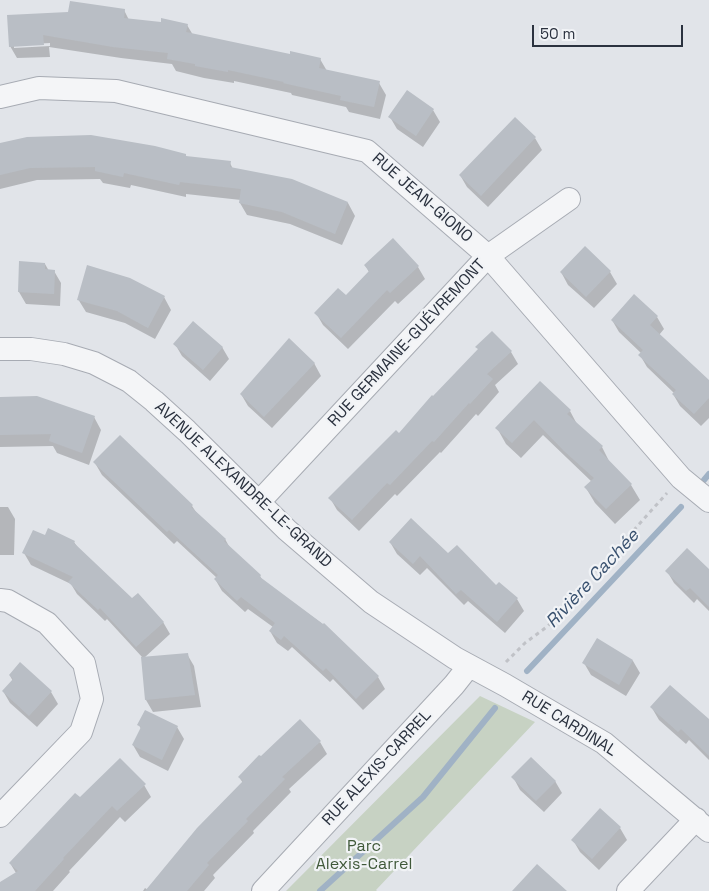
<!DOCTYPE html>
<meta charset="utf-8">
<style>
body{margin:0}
#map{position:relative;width:709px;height:891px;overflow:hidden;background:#e1e4e9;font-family:"Space Grotesk",sans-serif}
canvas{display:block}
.scale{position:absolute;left:532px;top:25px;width:151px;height:22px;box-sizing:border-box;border:2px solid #2b323f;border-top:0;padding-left:6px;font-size:15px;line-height:18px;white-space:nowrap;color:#2b323f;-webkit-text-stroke:4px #f1f3f6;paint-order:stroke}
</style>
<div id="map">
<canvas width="709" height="891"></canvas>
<div class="scale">50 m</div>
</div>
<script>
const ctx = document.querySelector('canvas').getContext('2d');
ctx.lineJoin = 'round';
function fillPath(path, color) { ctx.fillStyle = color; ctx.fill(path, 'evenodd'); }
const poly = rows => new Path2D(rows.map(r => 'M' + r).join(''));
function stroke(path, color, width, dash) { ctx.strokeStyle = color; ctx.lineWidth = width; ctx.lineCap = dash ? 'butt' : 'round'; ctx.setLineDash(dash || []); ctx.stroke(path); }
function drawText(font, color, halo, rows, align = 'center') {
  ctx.font = font + ' "Space Grotesk",sans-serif'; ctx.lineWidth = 4.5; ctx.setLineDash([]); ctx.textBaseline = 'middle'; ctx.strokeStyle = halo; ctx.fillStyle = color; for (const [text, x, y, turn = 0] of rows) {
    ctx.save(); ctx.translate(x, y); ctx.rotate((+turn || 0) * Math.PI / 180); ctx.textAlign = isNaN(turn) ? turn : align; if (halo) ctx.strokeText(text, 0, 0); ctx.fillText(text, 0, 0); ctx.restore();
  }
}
fillPath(poly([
 [480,696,535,722,376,890,377,891,286,891]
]), '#c7d2c3');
fillPath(poly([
 [124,10,129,20,187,25,193,35,291,56,320,59,327,71,379,83,386,95,380,119,349,112,346,107,292,95,291,93,234,81,234,83,204,78,176,71,172,64,121,58,49,47,50,57,17,58,10,46,8,16],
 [50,43,50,46,14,48,14,45],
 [433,110,440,122,423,147,397,129,390,117],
 [535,138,542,150,488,207,467,187,460,175],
 [0,144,185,155,187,157,230,163,233,169,292,180,348,203,355,216,342,245,290,224,247,215,240,203,241,200,186,194,186,197,131,185,130,188,103,183,100,179,37,180,0,189],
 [585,248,610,272,617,284,594,308,568,285,561,272],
 [21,263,45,264,49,271,54,271,61,283,60,306,26,304,19,292],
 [365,265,418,267,425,279,398,304,395,301,348,349,323,325,316,313,346,297,369,272],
 [164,297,171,310,155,339,125,323,86,312,78,299],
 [657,317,664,329,659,335,709,382,709,418,701,426,680,406,673,394,674,393,647,367,640,355,641,353,619,332,612,320],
 [175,344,222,347,229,359,210,381,182,356],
 [477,347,511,352,518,364,495,385,499,392,478,416,476,414,441,453,440,452,397,496,395,494,359,531,337,510,330,498,399,434,479,350],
 [314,363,321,376,272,428,248,406,241,394],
 [0,398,94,417,101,430,89,465,57,453,53,446,0,447],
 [570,411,578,426,602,447,610,463,631,485,640,500,615,524,595,503,586,488,592,482,543,435,521,458,506,444,497,428],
 [95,463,192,506,196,512,225,539,230,548,260,576,263,581,324,625,378,677,385,689,363,710,333,679,330,682,292,647,288,651,277,643,270,631,273,627,248,609,245,612,222,591,215,579,217,578,177,541,174,544,102,475],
 [0,507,8,507,15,519,14,555,0,555],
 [45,537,74,542,78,548,132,600,163,622,170,634,144,658,187,654,194,666,201,707,153,712,146,700,142,657,107,619,105,621,77,594,71,584,31,565,24,553],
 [390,542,448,555,496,587,499,583,517,599,524,611,505,633,468,601,464,605,427,568,420,575,397,554],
 [667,571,709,571,709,611,697,599,694,603,674,583],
 [597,640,633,661,640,673,626,696,591,675,584,663],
 [10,676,51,692,58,704,37,727,10,703,3,691,13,681],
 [652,708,709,721,709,760,689,740,686,744,659,720],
 [139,725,177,727,184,739,168,771,140,757,133,745,141,729],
 [320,742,327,754,289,789,291,792,253,831,254,833,213,875,215,878,204,891,143,891,145,888,148,890,243,783,239,777],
 [513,777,555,781,562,793,544,812,520,790],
 [144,785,151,797,125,822,120,817,69,871,70,872,53,891,0,891,0,883,16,873,10,863,80,799],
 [620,828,627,840,599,870,580,852,573,840]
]), '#0003');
stroke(poly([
 [704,480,709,474],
 [527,671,681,507],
 [320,891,423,797,495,708]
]), '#a0b2c5', 6);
fillPath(poly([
 [70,1,125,9,124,18,161,22,161,18,188,24,186,32,290,54,290,51,321,58,319,68,380,81,374,107,340,100,341,96,283,83,284,82,228,70,228,72,195,66,195,64,167,59,168,53,113,47,43,35,44,45,9,47,7,15,68,12],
 [407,90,434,109,416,136,388,117],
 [515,117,536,137,481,196,459,175],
 [91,135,155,146,186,154,186,156,231,161,230,167,292,179,348,202,335,234,282,212,239,203,241,189,180,182,179,185,124,173,123,177,95,171,95,167,30,168,0,175,0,143,27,137],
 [393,238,419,266,390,293,387,290,341,338,314,313,338,288,346,295,369,271,364,265],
 [585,246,611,271,586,297,560,272],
 [19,261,45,263,45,269,55,270,54,294,18,292],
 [87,265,130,278,165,296,148,328,117,311,77,300],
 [634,294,658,316,650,325,709,380,709,398,694,414,672,394,676,390,638,355,643,350,611,320],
 [193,321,223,347,203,370,173,344],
 [492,331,512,351,487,374,493,379,470,404,469,403,434,442,432,441,390,485,387,483,352,520,328,498,396,430,399,433,432,395,433,396,478,349,475,347],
 [289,338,315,363,264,417,240,394],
 [540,381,571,410,567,414,603,446,599,450,632,484,606,509,584,487,594,478,564,451,534,420,512,443,495,428],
 [37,396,95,416,82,453,49,441,51,434,0,435,0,397],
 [120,435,193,505,191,507,226,539,224,541,261,575,260,577,323,624,324,623,379,676,356,699,326,668,323,671,284,636,281,640,269,631,275,623,241,597,237,601,214,579,218,575,169,530,167,532,93,462],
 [411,518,448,553,457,545,496,585,499,582,518,598,497,622,461,590,456,594,420,556,413,564,389,542],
 [48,528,75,541,74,543,132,598,138,593,164,622,136,647,100,608,98,610,68,582,73,577,22,553,33,530,45,535],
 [687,548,709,569,709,607,690,588,686,591,665,571],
 [597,638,633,660,619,685,582,663],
 [188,653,195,695,145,700,141,657],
 [20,662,52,691,29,716,2,691,13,679,9,675],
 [670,685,709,719,709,756,681,729,678,732,650,707],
 [145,710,178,726,162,760,132,745,141,727,137,725],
 [300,719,321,741,282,777,285,779,246,819,248,821,207,863,209,865,187,891,145,891,197,828,243,781,238,777,259,755,261,756],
 [531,757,556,781,536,801,511,777],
 [120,758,146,784,117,811,112,806,63,858,64,859,35,891,0,891,0,882,18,871,9,863,75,793,80,797],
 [600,808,621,827,592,859,571,840],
 [537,864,567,891,512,891]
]), '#b9bec5');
const street = poly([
 [0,97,39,88,116,91,367,151,488,256,681,478,709,501],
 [0,349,31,349,64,354,94,363,129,381,154,401,187,431,287,530,371,602,455,658,505,685,604,743,709,831],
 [259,502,488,256,569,199],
 [0,600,8,601,47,623,84,663,92,699,81,732,0,816],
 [263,891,454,685,469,666],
 [628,891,696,819]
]);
stroke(street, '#a7abb3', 24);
stroke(poly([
 [506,662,525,643,548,626,667,493]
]), '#c0c2c7', 3, [4, 4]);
stroke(street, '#f4f5f7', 22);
drawText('16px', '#2b323f', '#f1f3f6', [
 ["RUE JEAN-GIONO",422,198,41],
 ["RUE GERMAINE-GUÉVREMONT",407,343,-47],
 ["AVENUE ALEXANDRE-LE-GRAND",243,485,43],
 ["RUE CARDINAL",569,724,32],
 ["RUE ALEXIS-CARREL",377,768,-47]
]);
drawText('16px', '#40593a', '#f1f3f6', [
 ["Parc",364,847],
 ["Alexis-Carrel",364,865]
]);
drawText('italic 18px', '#39516f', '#f1f3f6', [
 ["Rivière Cachée",593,579,-47]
]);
</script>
